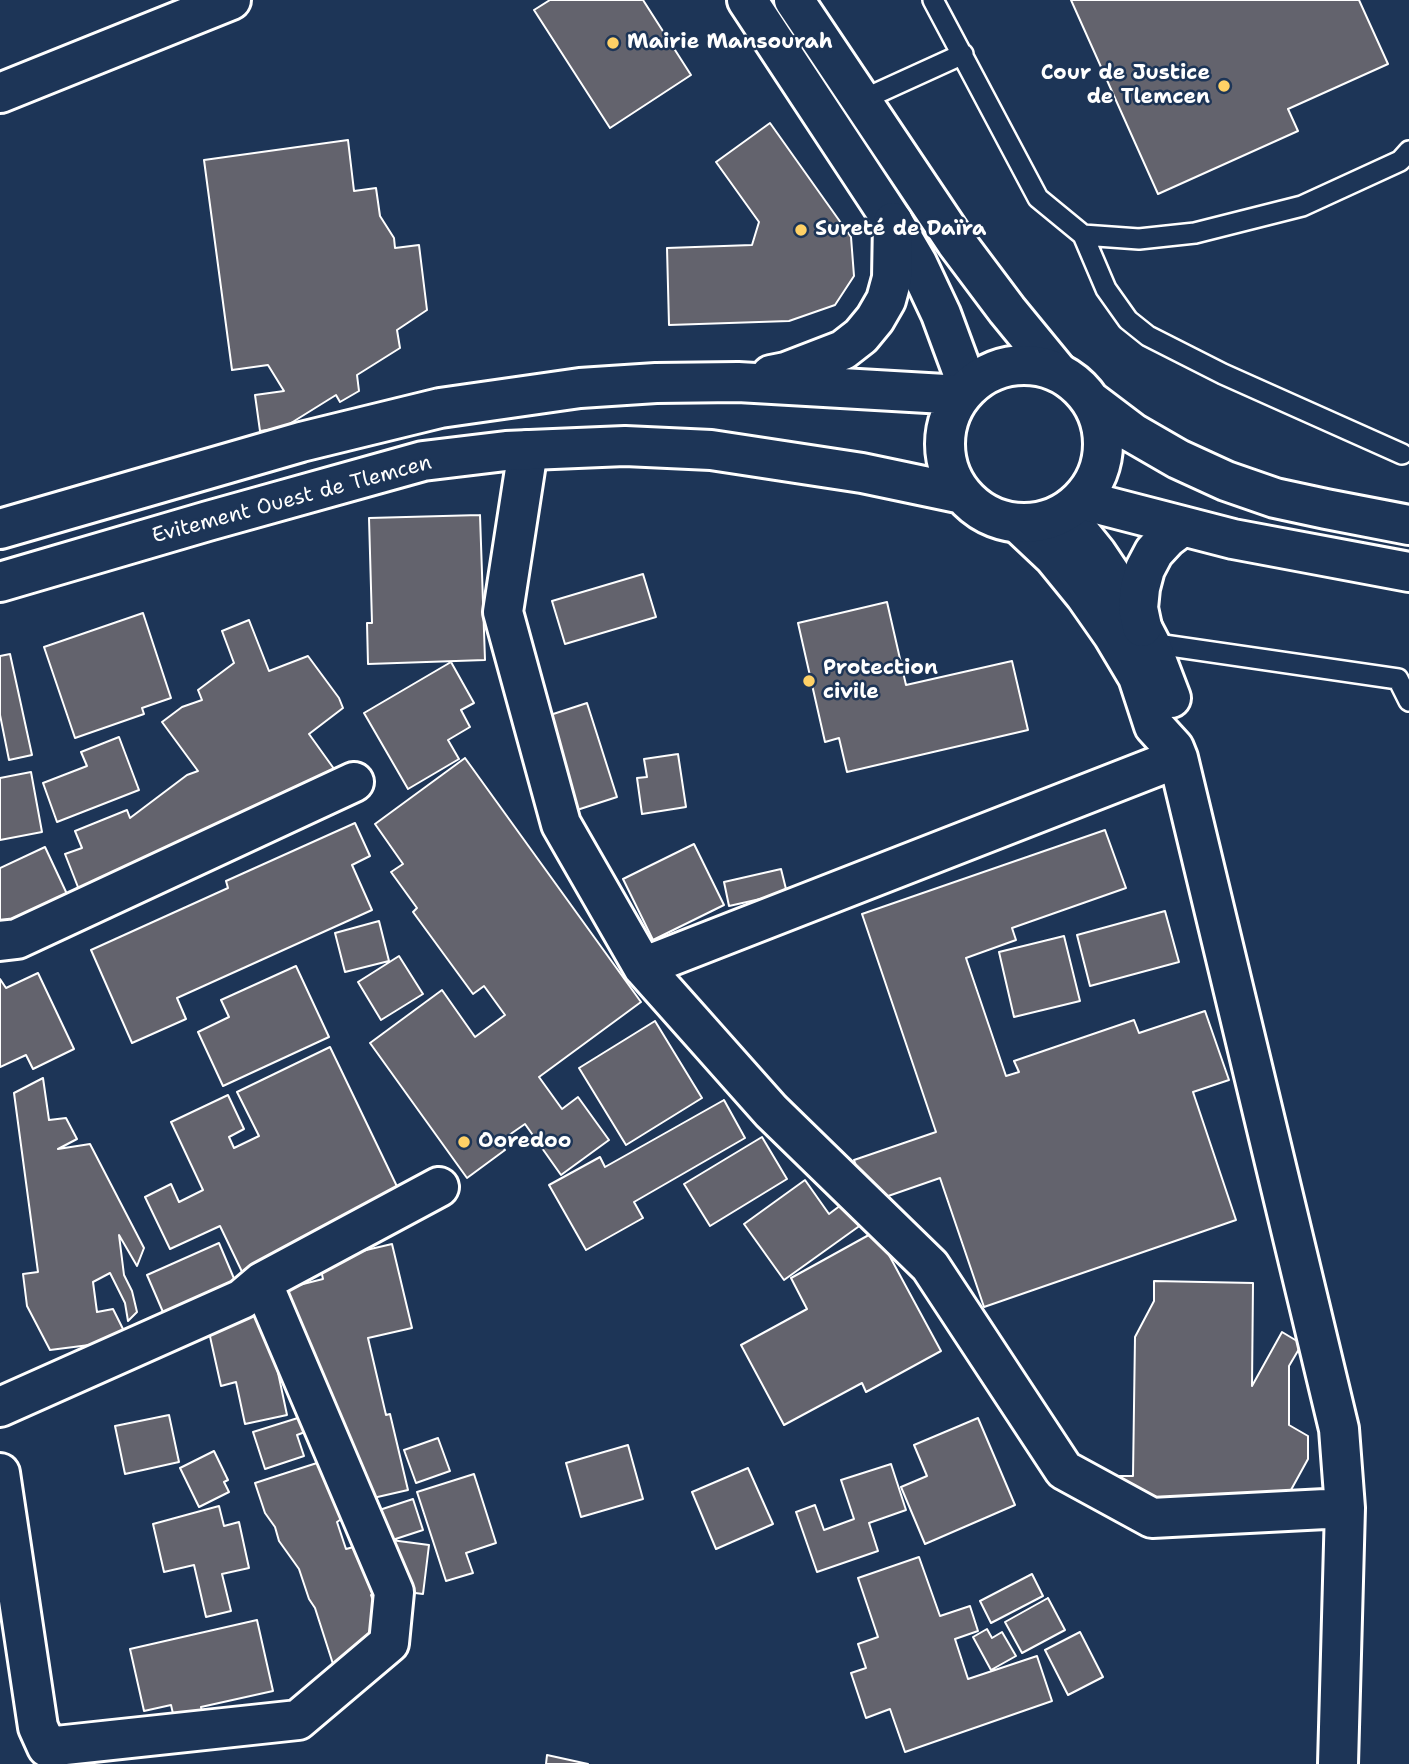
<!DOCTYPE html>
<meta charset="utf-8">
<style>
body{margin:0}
canvas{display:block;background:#1d3557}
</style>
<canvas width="1409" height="1764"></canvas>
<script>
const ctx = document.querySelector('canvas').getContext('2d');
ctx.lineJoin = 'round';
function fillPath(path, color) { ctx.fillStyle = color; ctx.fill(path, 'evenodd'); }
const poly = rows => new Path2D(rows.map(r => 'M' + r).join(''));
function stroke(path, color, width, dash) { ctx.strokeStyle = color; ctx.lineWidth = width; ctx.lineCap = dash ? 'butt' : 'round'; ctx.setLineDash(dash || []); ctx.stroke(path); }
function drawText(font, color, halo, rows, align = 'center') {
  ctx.font = font + ' "Shantell Sans",sans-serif'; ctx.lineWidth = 5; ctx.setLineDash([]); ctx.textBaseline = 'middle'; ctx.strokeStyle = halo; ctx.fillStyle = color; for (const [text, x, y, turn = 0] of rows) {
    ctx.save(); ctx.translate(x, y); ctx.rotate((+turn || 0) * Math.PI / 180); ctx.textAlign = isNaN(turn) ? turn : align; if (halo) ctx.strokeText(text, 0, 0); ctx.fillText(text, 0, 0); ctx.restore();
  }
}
const building = poly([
 [550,0,643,0,691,75,610,128,534,10,550,0],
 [1071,0,1359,0,1388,64,1288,109,1298,131,1158,194,1071,0],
 [770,123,851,237,854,276,835,305,789,321,669,325,667,248,752,245,759,222,716,162,770,123],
 [348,140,354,191,376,188,380,216,394,238,395,248,419,245,427,310,397,330,400,348,357,375,359,391,340,402,336,395,283,428,260,431,255,395,284,391,268,365,232,370,204,160,348,140],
 [480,515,485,660,368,664,367,623,372,623,369,518,480,515],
 [643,574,656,617,565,644,552,601,643,574],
 [887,602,906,685,1012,661,1028,730,847,772,839,738,825,742,798,623,887,602],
 [143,613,171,698,142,708,144,714,75,738,44,647,143,613],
 [249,620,269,671,308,656,339,698,343,708,309,734,337,773,85,905,65,854,82,848,75,831,127,810,130,818,187,775,198,771,162,722,182,707,202,700,198,690,234,663,222,631,249,620],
 [10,654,32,755,9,760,0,715,0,656,10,654],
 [451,662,474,703,461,710,470,727,448,740,459,759,408,789,364,713,451,662],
 [587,703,617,797,577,810,547,716,587,703],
 [119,737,139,790,57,822,43,783,87,766,81,752,119,737],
 [678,754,686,807,642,814,637,778,647,777,644,759,678,754],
 [465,758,641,1002,539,1077,562,1109,578,1097,609,1140,561,1175,525,1124,499,1142,505,1150,467,1178,370,1043,442,990,475,1037,505,1015,484,986,473,994,413,912,417,908,391,872,403,864,375,824,465,758],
 [31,772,42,832,0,840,0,778,31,772],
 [355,823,370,856,352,865,372,910,177,998,186,1019,132,1043,91,950,228,888,226,881,355,823],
 [1105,830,1126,888,1012,928,1016,940,966,958,1006,1076,1019,1072,1014,1061,1134,1020,1139,1033,1205,1011,1229,1080,1193,1092,1236,1220,984,1307,940,1178,868,1203,854,1160,936,1132,862,914,1105,830],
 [694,844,724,905,653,940,623,879,694,844],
 [45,847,74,909,0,925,0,868,45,847],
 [781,869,787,893,729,906,724,882,781,869],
 [1165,911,1179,962,1090,986,1077,935,1165,911],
 [379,921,389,961,345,972,335,933,379,921],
 [1064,936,1080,1001,1014,1017,999,952,1064,936],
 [399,956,423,994,381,1020,358,982,399,956],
 [296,966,329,1037,223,1086,198,1032,229,1017,221,1000,296,966],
 [38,973,74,1049,33,1069,26,1055,0,1067,0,979,6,988,38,973],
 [655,1021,702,1098,626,1145,579,1068,655,1021],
 [330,1047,404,1201,245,1278,220,1226,170,1249,145,1197,171,1184,179,1202,203,1190,171,1122,228,1095,244,1129,229,1137,234,1148,259,1136,237,1092,330,1047],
 [43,1078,49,1120,66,1118,77,1139,58,1149,90,1144,144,1248,137,1266,119,1235,124,1275,132,1291,137,1312,128,1321,125,1303,110,1273,93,1282,97,1312,113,1309,125,1333,105,1343,50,1350,27,1306,23,1274,38,1272,14,1093,43,1078],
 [724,1100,745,1138,634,1202,643,1218,586,1250,549,1185,600,1157,605,1167,724,1100],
 [762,1137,787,1179,710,1226,684,1184,762,1137],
 [805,1180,829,1214,849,1199,865,1222,784,1280,744,1224,805,1180],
 [876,1231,941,1351,866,1392,862,1383,784,1425,741,1345,807,1309,791,1278,876,1231],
 [219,1243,238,1288,166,1319,147,1275,219,1243],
 [392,1244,412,1328,368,1338,386,1415,390,1414,408,1490,360,1501,275,1291,323,1279,319,1261,392,1244],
 [1154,1281,1253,1283,1252,1386,1282,1332,1302,1344,1289,1366,1289,1425,1308,1436,1308,1459,1286,1499,1157,1498,1117,1476,1133,1476,1135,1337,1154,1301,1154,1281],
 [265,1311,287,1415,245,1424,236,1382,221,1386,207,1323,265,1311],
 [169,1415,179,1462,125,1474,115,1426,169,1415],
 [301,1417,305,1432,297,1435,304,1456,265,1469,253,1432,301,1417],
 [978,1418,1015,1505,925,1544,901,1487,927,1476,914,1445,978,1418],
 [438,1438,450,1471,416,1483,404,1450,438,1438],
 [628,1445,643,1499,581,1517,566,1463,628,1445],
 [214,1451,228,1480,224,1482,229,1492,199,1507,180,1468,214,1451],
 [320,1462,350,1513,337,1522,346,1549,361,1545,381,1589,371,1595,384,1633,346,1660,333,1664,315,1608,309,1599,299,1569,279,1541,275,1527,265,1513,255,1483,320,1462],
 [891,1464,906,1510,869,1523,878,1551,817,1572,796,1512,815,1505,824,1530,854,1519,841,1480,891,1464],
 [748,1468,773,1524,716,1549,692,1492,748,1468],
 [474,1474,496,1543,466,1553,473,1573,446,1581,417,1492,474,1474],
 [413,1499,423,1530,368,1548,358,1517,413,1499],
 [219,1506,224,1526,239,1522,249,1568,222,1574,231,1611,206,1617,194,1565,164,1572,153,1524,219,1506],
 [391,1540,429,1545,423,1594,384,1589,391,1540],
 [919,1557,940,1616,970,1606,978,1631,955,1639,968,1679,1037,1656,1052,1701,905,1752,890,1709,866,1718,851,1673,866,1668,858,1644,878,1637,858,1578,919,1557],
 [1032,1574,1043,1596,991,1623,980,1601,1032,1574],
 [1048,1598,1065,1630,1022,1653,1005,1622,1048,1598],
 [257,1620,273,1691,201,1707,205,1725,177,1731,171,1705,144,1711,130,1649,257,1620],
 [987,1629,992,1638,1002,1632,1016,1656,991,1670,973,1637,987,1629],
 [1080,1632,1103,1677,1068,1695,1045,1650,1080,1632],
 [547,1755,588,1764,546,1764,547,1755]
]);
fillPath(building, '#63636d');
stroke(building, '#fff', 2);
const service = poly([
 [933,0,1038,198,1083,235,1139,239,1195,233,1302,206,1400,161,1409,151],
 [862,100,963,54],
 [1083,235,1106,289,1128,320,1148,336,1223,374,1402,454],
 [1150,643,1398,679,1409,701]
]);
const minor = poly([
 [0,93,231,0],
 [528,450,503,612,561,824,643,967,771,1111,930,1266,1064,1470,1152,1518,1345,1508],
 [1064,513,1097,554,1126,597,1150,643,1171,698],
 [1019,524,1054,557,1085,595,1113,635,1138,677,1154,726,1174,748,1178,758,1339,1429,1345,1508,1338,1764],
 [0,941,17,939,354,782],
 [643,967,1178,758],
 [0,1407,242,1299,262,1282,439,1187],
 [0,1473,38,1727,47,1747,298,1720,389,1643,394,1592,262,1282]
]);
const primary = poly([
 [747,0,893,222,917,263,941,314,968,387],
 [794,0,956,242,1007,310,1057,371]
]);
const trunk = poly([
 '945 444a79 79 0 1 1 158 0a79 79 0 1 1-158 0Z',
 [771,375,786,372,843,350,861,336,875,319,886,300,892,278,893,222],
 [1092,402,1133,433,1178,459,1226,481,1275,498,1326,509,1409,525],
 [1082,500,1233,539,1409,572],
 [0,529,301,442,440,408,580,388,656,383,738,382,962,395],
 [0,582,208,521,423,461,506,451,625,446,711,450,862,473,962,494],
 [1142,627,1138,608,1140,588,1145,569,1154,552,1167,538,1183,526]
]);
stroke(service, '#fff', 24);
stroke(minor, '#fff', 44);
stroke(primary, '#fff', 44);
stroke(trunk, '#fff', 44);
stroke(service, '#1d3557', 19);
stroke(minor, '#1d3557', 38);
stroke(primary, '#1d3557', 38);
stroke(trunk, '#1d3557', 38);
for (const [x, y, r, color] of [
 [613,43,7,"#ffd166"],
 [1224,86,7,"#ffd166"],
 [801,230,7,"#ffd166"],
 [809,681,7,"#ffd166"],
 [464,1142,7,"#ffd166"]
]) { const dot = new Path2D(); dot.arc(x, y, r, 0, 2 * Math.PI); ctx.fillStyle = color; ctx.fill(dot); stroke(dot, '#1d3557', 2.5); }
drawText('bold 21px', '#fff', '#1d3557', [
 ["Mairie Mansourah",627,43],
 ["Cour de Justice",1210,74,"right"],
 ["de Tlemcen",1210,98,"right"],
 ["Sureté de Daïra",815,230],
 ["Protection",823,669],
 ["civile",823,693],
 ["Ooredoo",478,1142]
], 'left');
drawText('21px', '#fff', '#1d3557', [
 ["Evitement Ouest de Tlemcen",292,500,-15]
]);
</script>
